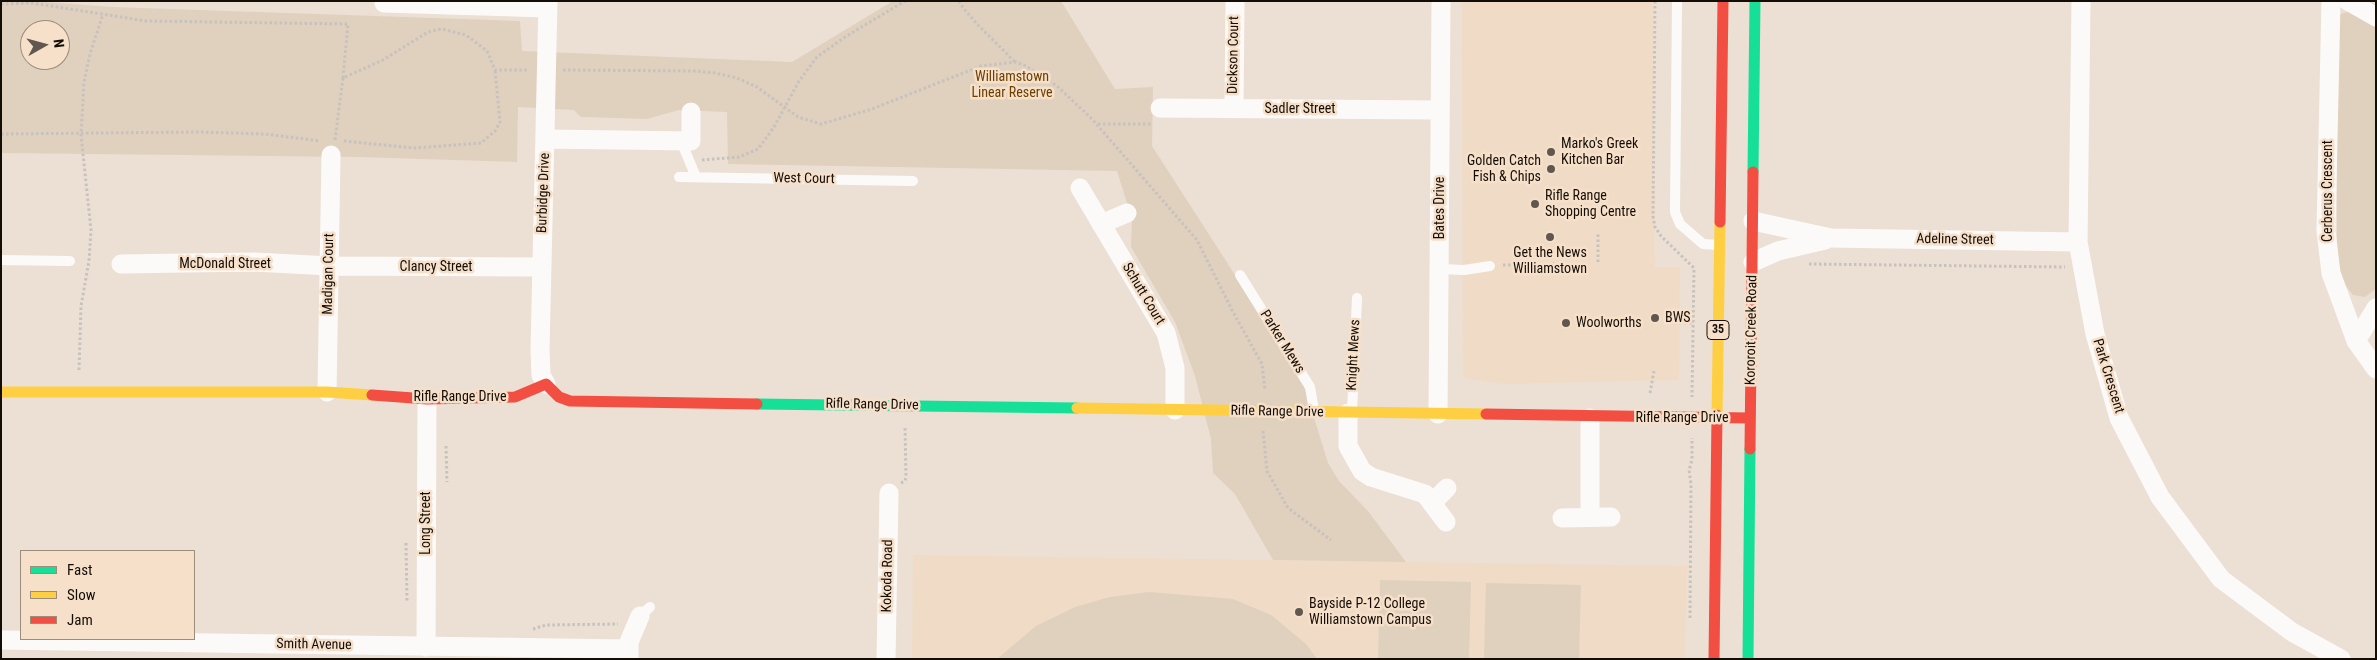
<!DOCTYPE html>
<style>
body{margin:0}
#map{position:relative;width:2377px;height:660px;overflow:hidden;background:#ece0d4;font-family:"Roboto Condensed",sans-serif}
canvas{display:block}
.frame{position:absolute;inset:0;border:2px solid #140d06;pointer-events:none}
.legend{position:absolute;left:20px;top:550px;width:175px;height:90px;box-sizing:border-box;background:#f6e0ca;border:1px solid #9c8c7c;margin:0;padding:6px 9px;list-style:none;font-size:15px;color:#140d06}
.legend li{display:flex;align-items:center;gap:10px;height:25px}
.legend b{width:25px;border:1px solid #9c8c7c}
.north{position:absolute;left:20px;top:20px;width:50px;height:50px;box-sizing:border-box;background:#f6e0ca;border:1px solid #9c8c7c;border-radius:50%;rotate:83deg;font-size:14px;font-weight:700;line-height:20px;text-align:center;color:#140d06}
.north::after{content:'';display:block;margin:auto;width:18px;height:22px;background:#60574e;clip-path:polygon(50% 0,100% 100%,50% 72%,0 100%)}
</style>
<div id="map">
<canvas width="2377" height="660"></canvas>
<div class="frame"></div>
<ul class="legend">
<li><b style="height:6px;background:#16e098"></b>Fast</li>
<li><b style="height:6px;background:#ffcf43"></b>Slow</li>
<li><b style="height:6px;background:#f24e42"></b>Jam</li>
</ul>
<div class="north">N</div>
</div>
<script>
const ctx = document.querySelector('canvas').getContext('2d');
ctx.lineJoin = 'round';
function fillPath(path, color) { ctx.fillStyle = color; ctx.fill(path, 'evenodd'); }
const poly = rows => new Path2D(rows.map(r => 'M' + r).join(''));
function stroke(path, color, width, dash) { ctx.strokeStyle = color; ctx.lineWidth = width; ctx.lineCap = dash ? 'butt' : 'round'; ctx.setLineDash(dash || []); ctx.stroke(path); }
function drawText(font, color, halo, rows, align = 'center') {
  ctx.font = font + ' "Roboto Condensed",sans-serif'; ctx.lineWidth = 5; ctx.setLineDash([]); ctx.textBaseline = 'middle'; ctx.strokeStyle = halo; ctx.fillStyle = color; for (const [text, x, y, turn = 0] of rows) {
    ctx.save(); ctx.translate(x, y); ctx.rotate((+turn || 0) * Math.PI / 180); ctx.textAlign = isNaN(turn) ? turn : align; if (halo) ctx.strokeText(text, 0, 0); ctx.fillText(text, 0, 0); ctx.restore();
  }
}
fillPath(poly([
 [1462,1,1653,1,1655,267,1680,267,1679,380,1503,384,1463,378],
 [913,555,1687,566,1685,659,912,659]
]), '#f0dbc6');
fillPath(poly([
 [1,1,33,1,112,7,520,21,522,51,792,62,893,1,1061,1,1115,89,1153,87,1152,146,1302,379,1328,463,1339,481,1368,511,1406,562,1273,560,1235,494,1213,473,1211,439,1195,376,1175,322,1131,247,1132,219,1117,171,728,164,727,112,679,110,647,119,581,117,574,110,518,107,517,162,359,157,1,153],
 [30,30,60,30,60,60,30,60],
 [2351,11,2376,26,2376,289,2365,297,2353,295,2341,280,2337,246,2337,15],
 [1380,580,1471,582,1469,659,1378,659],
 [1486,583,1581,585,1579,659,1484,659],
 [1149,592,1233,599,1271,615,1306,644,1317,659,997,659,1036,626,1075,607,1110,597]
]), '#e0d0be');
stroke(poly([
 [959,1,964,9,977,24,1015,62],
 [1655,1,1653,216,1655,227,1661,236,1694,268,1692,397],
 [1,4,32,3,146,21,348,24,343,78,383,60,428,32,442,29,466,35,487,51,495,70,529,70],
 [563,70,696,71,715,73,737,78,757,87,798,117,821,124,872,109,981,66,1016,62,1026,66,1057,86,1092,119,1197,240,1233,312,1262,364,1265,390],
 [1098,124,1152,124],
 [1,134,200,132,265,134,320,141],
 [335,140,343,78],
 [344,141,415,148,481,143,495,131,500,122,495,70],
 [702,160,739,157,758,149,774,127,799,81,817,57,845,37,905,1],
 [1598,262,1598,232],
 [1809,264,2065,267],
 [1503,265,1553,265,1556,261],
 [1674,323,1693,323],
 [79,370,81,306,89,261,91,230,81,135,84,82,90,54,103,14],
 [1650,393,1654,371],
 [1263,431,1267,471,1288,508,1331,540],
 [446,446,447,482],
 [901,483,905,481,906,477,905,426],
 [406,543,407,601],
 [1690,618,1691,484,1689,470,1692,460,1692,438],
 [533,629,546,625,618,624]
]), '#c6c2be', 3, [2.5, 2.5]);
stroke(poly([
 [1677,1,1675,212,1680,224,1703,244,1718,245],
 [681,141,696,177],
 [679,177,913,181],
 [1,260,70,261],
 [1440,269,1464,270,1490,266],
 [1240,275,1310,387,1314,411],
 [1352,412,1357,298],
 [640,616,650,607]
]), '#fcfaf9', 10);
stroke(poly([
 [2081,1,2078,242,2095,334,2119,418,2160,497,2221,579,2292,632,2341,659],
 [2331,1,2326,231,2331,273,2356,341,2376,369],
 [2348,1,2376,17],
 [384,3,548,8],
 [1160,108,1440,110],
 [1234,109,1235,1],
 [545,139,691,141,691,112],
 [1080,188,1166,333,1175,368,1175,410],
 [1753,221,1831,238,2078,242],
 [1101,224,1127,213],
 [1753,262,1778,251,1825,240],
 [121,264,255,262,330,266,542,267],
 [2356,341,2376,308],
 [546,384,541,375,540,350,548,1],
 [327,392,331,155],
 [1348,413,1348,446,1362,471,1371,477,1425,494,1446,522],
 [1438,414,1441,1],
 [1590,418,1590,517],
 [1433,502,1447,488],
 [1562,518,1611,517],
 [1,640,627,649],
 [426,647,427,399],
 [629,659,629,642,640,616],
 [886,659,889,493]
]), '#fcfaf9', 19);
stroke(poly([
 [1753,172,1755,1],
 [757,404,1077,408],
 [1748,659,1750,449]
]), '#16e098', 11);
stroke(poly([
 [1,392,327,392,372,395],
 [1077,408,1486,414],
 [1717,415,1720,222]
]), '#ffcf43', 11);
stroke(poly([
 [1720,222,1723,1],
 [372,395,427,399,515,397,546,384,559,397,570,401,757,404],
 [1486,414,1750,418],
 [1750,449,1753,172],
 [1714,659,1717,415]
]), '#f24e42', 11);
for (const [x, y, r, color] of [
 [1551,152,5,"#60574e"],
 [1551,169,5,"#60574e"],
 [1535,204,5,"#60574e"],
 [1550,237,5,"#60574e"],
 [1655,318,5,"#60574e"],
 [1566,323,5,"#60574e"],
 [1299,612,5,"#60574e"]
]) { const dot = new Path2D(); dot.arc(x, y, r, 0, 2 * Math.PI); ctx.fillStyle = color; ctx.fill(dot); stroke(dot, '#f6e0ca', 2); }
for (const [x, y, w] of [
 [1718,330,22]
]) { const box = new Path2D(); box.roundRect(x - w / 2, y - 9.5, w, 19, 4); ctx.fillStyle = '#f6e0ca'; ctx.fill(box); stroke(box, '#140d06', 1); }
drawText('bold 12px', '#140d06', null, [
 ["35",1718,330]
]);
drawText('14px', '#140d06', '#f6e0ca', [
 ["Dickson Court",1234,55,-89],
 ["Sadler Street",1300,109],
 ["West Court",804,179,1],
 ["Cerberus Crescent",2328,191,-90],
 ["Burbidge Drive",544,193,-88],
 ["Bates Drive",1440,208,-90],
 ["Adeline Street",1955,240,1],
 ["McDonald Street",225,264],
 ["Clancy Street",436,267],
 ["Madigan Court",329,274,-89],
 ["Schutt Court",1143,294,59],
 ["Kororoit Creek Road",1752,330,-89],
 ["Parker Mews",1282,342,58],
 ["Knight Mews",1354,355,-87],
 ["Park Crescent",2108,376,73],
 ["Rifle Range Drive",460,397],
 ["Rifle Range Drive",872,405,1],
 ["Rifle Range Drive",1277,412,1],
 ["Rifle Range Drive",1682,418],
 ["Long Street",426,523,-90],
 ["Kokoda Road",888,576,-89],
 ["Smith Avenue",314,645,1]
]);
drawText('14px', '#6b4000', '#f6e0ca', [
 ["Williamstown",1012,77],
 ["Linear Reserve",1012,93]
]);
drawText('14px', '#140d06', '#f6e0ca', [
 ["Marko's Greek",1561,144],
 ["Kitchen Bar",1561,160],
 ["Golden Catch",1541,161,"right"],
 ["Fish & Chips",1541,177,"right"],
 ["Rifle Range",1545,196],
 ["Shopping Centre",1545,212],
 ["Get the News",1550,253,"center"],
 ["Williamstown",1550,269,"center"],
 ["BWS",1665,318],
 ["Woolworths",1576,323],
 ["Bayside P-12 College",1309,604],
 ["Williamstown Campus",1309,620]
], 'left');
</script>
